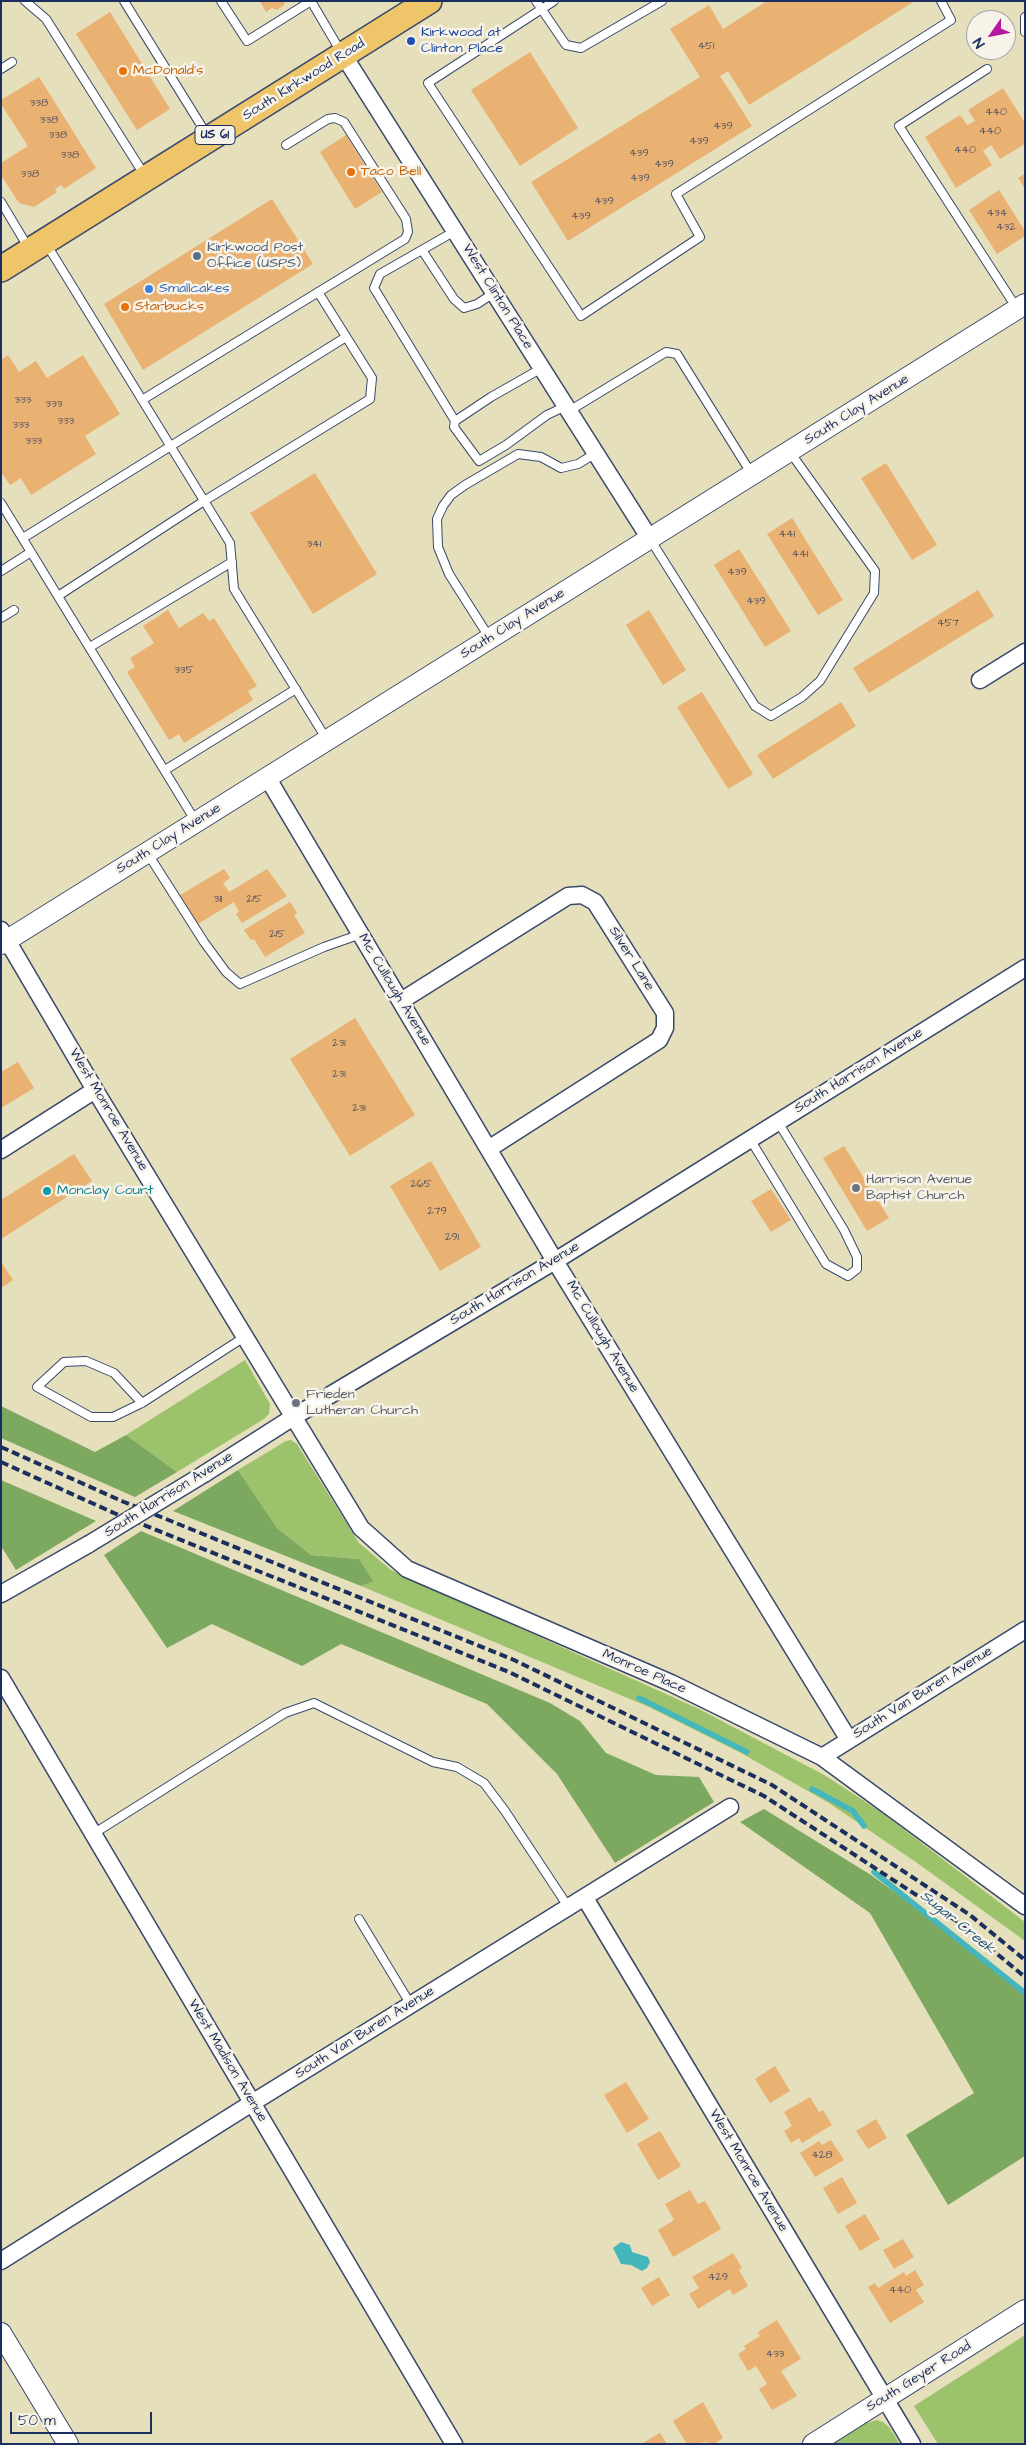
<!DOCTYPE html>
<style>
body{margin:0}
#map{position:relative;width:1026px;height:2445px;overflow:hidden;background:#e6dfbb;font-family:"Architects Daughter",sans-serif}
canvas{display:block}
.frame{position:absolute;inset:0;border:2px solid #1b2f5e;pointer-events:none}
.north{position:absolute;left:966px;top:10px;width:50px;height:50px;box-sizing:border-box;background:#f7f3e8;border:1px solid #9fa5b1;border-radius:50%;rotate:237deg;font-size:14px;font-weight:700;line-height:20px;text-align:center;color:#1b2f5e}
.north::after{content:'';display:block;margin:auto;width:18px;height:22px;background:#b5179e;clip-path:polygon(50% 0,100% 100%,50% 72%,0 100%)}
.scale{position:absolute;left:10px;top:2412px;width:142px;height:22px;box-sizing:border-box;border:2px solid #1b2f5e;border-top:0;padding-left:6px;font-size:15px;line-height:18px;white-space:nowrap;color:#1b2f5e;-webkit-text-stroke:4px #f7f3e8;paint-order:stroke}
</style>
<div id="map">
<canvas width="1026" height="2445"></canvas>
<div class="frame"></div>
<div class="north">N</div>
<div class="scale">50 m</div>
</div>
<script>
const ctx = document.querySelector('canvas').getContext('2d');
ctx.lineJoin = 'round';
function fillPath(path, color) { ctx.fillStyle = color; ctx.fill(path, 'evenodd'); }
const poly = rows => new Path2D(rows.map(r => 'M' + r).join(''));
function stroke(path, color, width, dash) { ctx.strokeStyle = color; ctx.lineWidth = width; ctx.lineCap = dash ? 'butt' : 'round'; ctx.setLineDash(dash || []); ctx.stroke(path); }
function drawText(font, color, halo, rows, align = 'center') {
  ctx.font = font + ' "Architects Daughter",sans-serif'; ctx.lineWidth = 5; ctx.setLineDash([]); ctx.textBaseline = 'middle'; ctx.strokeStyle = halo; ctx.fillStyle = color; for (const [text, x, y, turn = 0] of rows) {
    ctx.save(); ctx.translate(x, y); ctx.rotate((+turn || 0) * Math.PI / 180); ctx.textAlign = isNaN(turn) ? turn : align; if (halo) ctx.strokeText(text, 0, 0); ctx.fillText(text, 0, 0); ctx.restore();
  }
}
fillPath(poly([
 [245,1360,270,1404,269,1414,264,1419,177,1472,126,1435],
 [291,1440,297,1444,359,1543,391,1570,699,1709,826,1776,881,1812,1025,1922,1025,1941,920,1865,829,1803,741,1753,649,1707,361,1586,372,1580,359,1559,311,1555,277,1528,238,1470,286,1441],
 [1025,2335,1025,2444,938,2444,914,2406],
 [877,2420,883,2422,889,2427,900,2444,831,2444,863,2424]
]), '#9cc26c');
fillPath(poly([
 [1,1406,95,1452,126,1435,177,1472,135,1497,1,1438],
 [238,1470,277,1528,311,1555,359,1559,373,1581,361,1586,173,1511],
 [1,1480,96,1521,16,1570,1,1546],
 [141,1531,550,1703,580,1721,606,1753,656,1775,699,1777,714,1802,615,1863,557,1774,487,1704,341,1644,302,1666,212,1624,167,1648,104,1555],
 [764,1809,871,1875,972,1948,1025,1991,1025,2156,948,2205,906,2135,974,2093,870,1913,740,1822]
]), '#7da860');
fillPath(poly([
 [621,2242,630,2245,632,2252,648,2257,650,2262,647,2268,642,2271,631,2265,621,2264,613,2248]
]), '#46b6bd');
stroke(poly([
 [639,1698,747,1752],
 [812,1789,853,1811,864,1826],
 [874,1872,1025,1993]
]), '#46b6bd', 5.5);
fillPath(poly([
 [260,1,285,1,284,5,277,10,272,8,266,12],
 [767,1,915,1,749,105,728,71,720,76,752,126,568,241,531,182,700,77,670,29,709,5,723,29],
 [110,12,170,109,137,130,76,34],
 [530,52,578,128,520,166,471,90],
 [39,77,96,168,64,189,61,185,55,189,57,192,34,207,19,203,1,175,1,163,28,146,1,104,1,100],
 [1003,88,1025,123,1025,144,1000,159,991,145,983,151,992,165,956,188,925,137,960,115,967,125,975,121,968,110],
 [346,135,382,192,355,209,320,152],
 [1025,174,1025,189,1018,178],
 [999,190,1025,231,1025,236,997,254,969,210],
 [272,199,313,264,143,370,104,304],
 [8,355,19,372,36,361,47,378,83,355,120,414,85,436,96,454,31,495,21,478,10,485,1,472,1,360],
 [886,463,937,545,912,560,861,478],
 [315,473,377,574,313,614,250,513],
 [792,518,843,600,818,615,767,534],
 [739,549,791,631,765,647,714,565],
 [978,590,994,616,869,693,853,668],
 [168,610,179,628,203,613,209,621,214,618,257,686,248,691,253,700,184,743,179,734,169,740,127,672,135,667,130,658,154,643,143,626],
 [649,610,686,670,663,685,626,625],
 [702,692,753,774,728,789,677,707],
 [841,702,856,726,773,779,757,755],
 [224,869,230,878,223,883,229,892,267,869,287,896,242,923,236,914,239,912,234,902,198,924,180,895],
 [290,902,297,913,294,915,305,933,265,957,254,939,251,940,244,930],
 [355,1018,415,1115,350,1156,290,1059],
 [18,1062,34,1088,1,1108,1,1072],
 [844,1146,889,1218,867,1231,823,1158],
 [74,1154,92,1181,1,1239,1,1200],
 [431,1161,481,1247,440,1271,390,1186],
 [771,1189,791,1220,771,1232,751,1201],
 [1,1262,13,1280,1,1288],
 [775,2066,790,2091,770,2103,755,2079],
 [626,2082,649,2119,627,2133,604,2095],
 [810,2097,819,2112,823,2110,832,2125,802,2143,799,2138,791,2143,784,2131,792,2126,784,2112],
 [876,2119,887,2138,868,2149,856,2131],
 [660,2131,681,2166,658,2180,637,2144],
 [831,2140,844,2160,815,2177,800,2153,819,2141,822,2145],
 [842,2177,857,2203,838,2214,823,2188],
 [690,2190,698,2204,705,2201,721,2229,673,2257,658,2230,674,2220,665,2204],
 [865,2214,880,2239,860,2251,845,2226],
 [903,2239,914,2257,894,2269,883,2250],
 [733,2253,742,2268,739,2270,748,2286,733,2295,730,2289,698,2309,689,2294,699,2288,692,2277],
 [915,2270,924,2285,916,2290,924,2302,890,2323,868,2287,875,2283,878,2288,904,2272,906,2276],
 [659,2277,670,2295,652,2306,641,2288],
 [777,2320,801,2359,781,2371,797,2396,772,2410,759,2389,767,2384,756,2366,748,2371,738,2354,746,2349,744,2346,760,2336,758,2332],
 [703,2402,723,2438,714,2444,707,2442,687,2444,673,2421],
 [660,2433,667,2444,641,2444]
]), '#e9b172');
const service = poly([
 [25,1,46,19,145,176],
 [124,1,207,135],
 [221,1,247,41,311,1,341,52],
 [536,1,566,45,581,48,662,1],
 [554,1,428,83,581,316,700,237,676,194,951,20,941,1],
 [1025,17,1025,32],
 [1,69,12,62],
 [987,69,899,126,1016,307],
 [1,202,28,247],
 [455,231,380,274,374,288,455,421],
 [47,245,230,543,234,589,327,740],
 [422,250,454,299,464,308,477,304,494,293],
 [542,368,491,397,455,421,454,427,479,461,506,445,547,415,566,406],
 [142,400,405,239,408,232,406,219,344,122,335,118,328,119,286,145],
 [569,411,666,352,677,354,751,473],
 [1,503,196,822],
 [23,538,346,337],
 [650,539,755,706,771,716,802,697,820,681,874,593,875,571,790,452],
 [1,571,31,552],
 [58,596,204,501,370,399,372,378,318,292],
 [1,618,14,610],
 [489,637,449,574,438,547,437,519,443,506,451,495,465,485,518,454,541,457,561,468,578,464,596,453],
 [90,647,232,562],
 [165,770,296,689],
 [148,854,204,942,226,972,240,984,324,947,361,934],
 [750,1139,826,1264,848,1276,857,1269,857,1257,844,1230,778,1122],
 [142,1403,114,1373,86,1361,64,1362,37,1387,91,1417,113,1417,142,1403,246,1336],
 [93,1834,285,1713,314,1703,433,1762,457,1767,484,1783,505,1811,569,1908],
 [359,1919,411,2005]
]);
const minor = poly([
 [344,56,650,539],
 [980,680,1025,652],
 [267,777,555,1261,849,1740],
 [1,930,95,1090,361,1528,407,1569,671,1683,822,1757,1025,1906],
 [401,1001,568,896,582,895,595,902,665,1013,665,1028,659,1040,490,1148],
 [1,1150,95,1090],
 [204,1474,295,1416,555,1261,1025,968],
 [1,1594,89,1544],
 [1,1678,454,2444],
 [822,1757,1025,1630],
 [585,1898,912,2444],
 [1,2261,252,2103,730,1807]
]);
const tertiary = poly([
 [1,944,1025,304],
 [1,2333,68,2444],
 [813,2444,1025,2310]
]);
const primary = poly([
 [1,269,429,1]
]);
stroke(service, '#39496c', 10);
stroke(minor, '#39496c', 19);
stroke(tertiary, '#39496c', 22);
stroke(primary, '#39496c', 28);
stroke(service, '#fff', 8);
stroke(minor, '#fff', 16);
stroke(tertiary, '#fff', 20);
stroke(primary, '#eec569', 25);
stroke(poly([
 [1,1447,124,1502,514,1660,772,1785,970,1915,1025,1960],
 [1,1462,114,1513,509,1672,764,1796,961,1924,1025,1977]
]), '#1b2f5e', 4, [8, 4]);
const minorBridge = poly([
 [89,1544,204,1474]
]);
stroke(minorBridge, '#39496c', 19, []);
stroke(minorBridge, '#fff', 16);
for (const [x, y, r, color] of [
 [411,41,5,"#1a4fb4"],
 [123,71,5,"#e8710a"],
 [351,172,5,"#e8710a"],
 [197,256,5,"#5c6f8a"],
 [149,289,5,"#3f7fe0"],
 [125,307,5,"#e8710a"],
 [856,1188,5,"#6b7280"],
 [47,1191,5,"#0f9aa8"],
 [296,1403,5,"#6b7280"]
]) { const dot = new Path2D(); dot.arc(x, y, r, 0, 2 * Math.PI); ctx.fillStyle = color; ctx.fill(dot); stroke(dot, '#f7f3e8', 2); }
drawText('11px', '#4e5063', null, [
 ["451",706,47],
 ["338",39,104],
 ["440",996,113],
 ["338",49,121],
 ["439",723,127],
 ["440",990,132],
 ["338",58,136],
 ["439",699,142],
 ["440",965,151],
 ["439",639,154],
 ["338",70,156],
 ["439",664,165],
 ["338",30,175],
 ["439",640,179],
 ["439",604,202],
 ["434",997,214],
 ["439",581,217],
 ["432",1006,228],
 ["333",23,401],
 ["333",54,405],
 ["333",66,422],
 ["333",21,426],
 ["333",34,442],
 ["441",787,535],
 ["341",314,545],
 ["441",800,555],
 ["439",737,573],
 ["439",756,602],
 ["457",948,624],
 ["335",184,671],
 ["311",218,900],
 ["215",254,900],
 ["215",277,935],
 ["231",339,1044],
 ["231",339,1075],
 ["231",359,1109],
 ["265",421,1185],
 ["279",437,1212],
 ["291",452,1238],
 ["428",822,2156],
 ["429",718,2278],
 ["440",900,2291],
 ["433",775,2355]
]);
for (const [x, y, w] of [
 [215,135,40]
]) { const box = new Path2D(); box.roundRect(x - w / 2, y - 9.5, w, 19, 4); ctx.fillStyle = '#f7f3e8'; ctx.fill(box); stroke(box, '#1b2f5e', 1); }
drawText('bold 12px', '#1b2f5e', null, [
 ["US 61",215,135]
]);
drawText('14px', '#164399', '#f7f3e8', [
 ["Kirkwood at",421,33],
 ["Clinton Place",421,49]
], 'left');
drawText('14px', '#c56008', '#f7f3e8', [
 ["McDonald's",133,71],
 ["Taco Bell",361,172],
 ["Starbucks",135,307]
], 'left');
drawText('14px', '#1b2f5e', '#f7f3e8', [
 ["South Kirkwood Road",304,80,-32],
 ["West Clinton Place",497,297,58],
 ["South Clay Avenue",857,410,-32],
 ["South Clay Avenue",513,624,-32],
 ["South Clay Avenue",169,839,-32],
 ["Silver Lane",631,959,58],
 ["Mc Cullough Avenue",394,990,59],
 ["South Harrison Avenue",859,1071,-32],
 ["West Monroe Avenue",108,1110,59],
 ["South Harrison Avenue",515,1284,-31],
 ["Mc Cullough Avenue",602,1337,59],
 ["South Harrison Avenue",169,1495,-32],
 ["Monroe Place",644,1672,24],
 ["South Van Buren Avenue",923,1693,-32],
 ["South Van Buren Avenue",365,2033,-32],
 ["West Madison Avenue",227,2061,59],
 ["West Monroe Avenue",748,2171,59],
 ["South Geyer Road",919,2377,-32]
]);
drawText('14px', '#4e5e75', '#f7f3e8', [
 ["Kirkwood Post",207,248],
 ["Office (USPS)",207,264]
], 'left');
drawText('14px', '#366cbe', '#f7f3e8', [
 ["Smallcakes",159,289]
], 'left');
drawText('14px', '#5b616d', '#f7f3e8', [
 ["Harrison Avenue",866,1180],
 ["Baptist Church",866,1196],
 ["Frieden",306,1395],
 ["Lutheran Church",306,1411]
], 'left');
drawText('14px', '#0d838f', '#f7f3e8', [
 ["Monclay Court",57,1191]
], 'left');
drawText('italic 15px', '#28587a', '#f7f3e8', [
 ["Sugar Creek",957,1923,39]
]);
</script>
